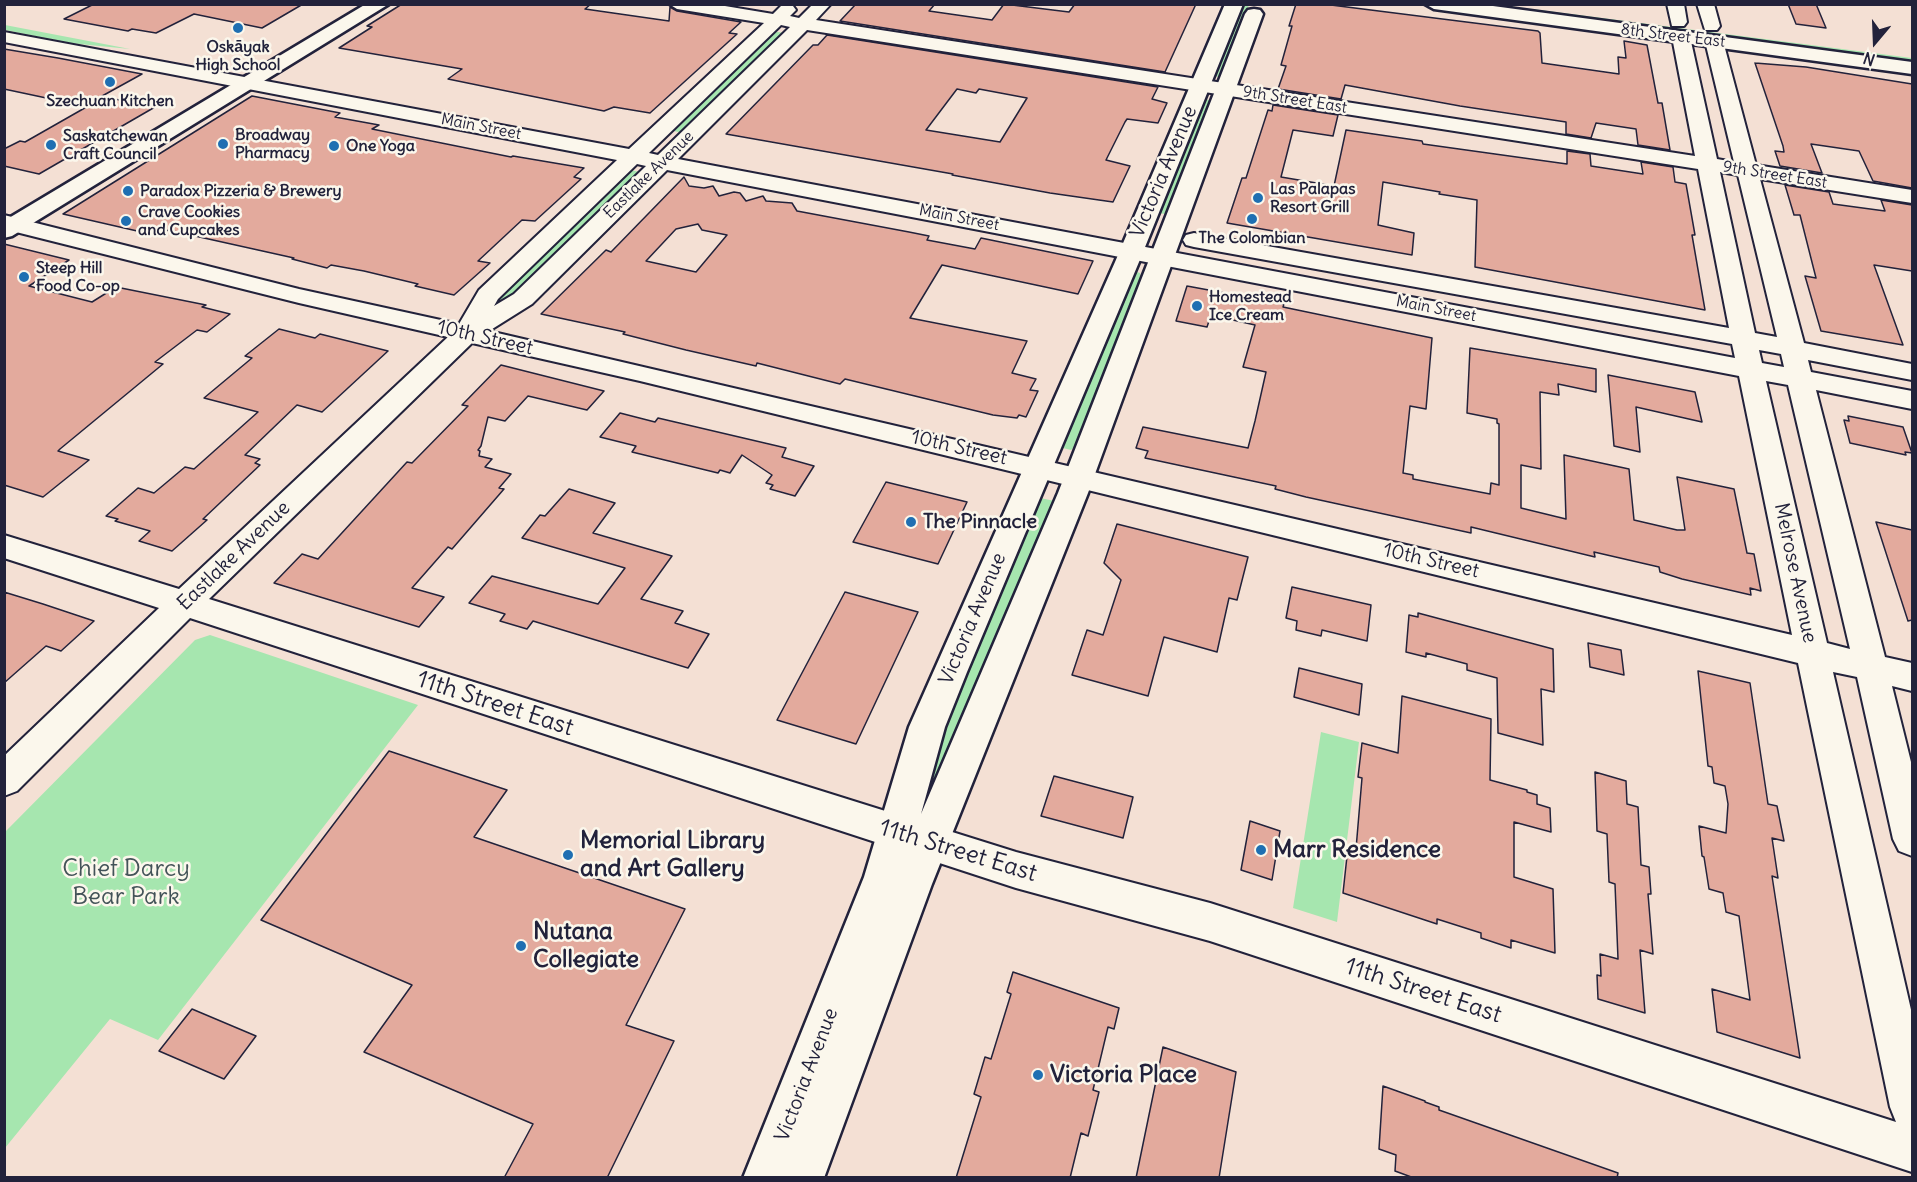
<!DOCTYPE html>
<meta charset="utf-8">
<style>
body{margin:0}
#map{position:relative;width:1917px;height:1182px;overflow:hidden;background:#f4e0d4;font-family:Delius,sans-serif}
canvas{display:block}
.frame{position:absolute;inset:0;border:6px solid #22223b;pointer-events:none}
.north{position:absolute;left:1845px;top:12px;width:60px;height:60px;-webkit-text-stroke:4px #fbf7ec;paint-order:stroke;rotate:199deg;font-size:16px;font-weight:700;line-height:24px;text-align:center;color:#22223b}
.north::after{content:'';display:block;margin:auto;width:21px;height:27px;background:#22223b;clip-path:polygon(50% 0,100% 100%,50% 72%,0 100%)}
</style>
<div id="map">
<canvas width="1917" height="1182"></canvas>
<div class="frame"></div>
<div class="north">N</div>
</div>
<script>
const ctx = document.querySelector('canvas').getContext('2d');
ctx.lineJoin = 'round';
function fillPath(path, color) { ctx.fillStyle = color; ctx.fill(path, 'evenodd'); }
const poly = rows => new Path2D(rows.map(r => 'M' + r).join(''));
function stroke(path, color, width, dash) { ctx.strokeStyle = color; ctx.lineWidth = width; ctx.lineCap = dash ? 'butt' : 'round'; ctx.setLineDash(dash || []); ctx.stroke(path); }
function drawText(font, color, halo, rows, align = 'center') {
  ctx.font = font + ' Delius,sans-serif'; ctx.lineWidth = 5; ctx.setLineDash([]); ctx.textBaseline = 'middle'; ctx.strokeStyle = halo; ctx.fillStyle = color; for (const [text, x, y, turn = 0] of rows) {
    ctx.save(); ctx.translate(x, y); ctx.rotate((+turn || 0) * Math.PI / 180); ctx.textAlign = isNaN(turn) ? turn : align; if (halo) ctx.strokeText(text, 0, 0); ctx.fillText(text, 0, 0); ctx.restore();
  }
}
fillPath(poly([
 [1239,5,1249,5,1220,77,1211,76],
 [1473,5,1501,5,1912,58,1912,62],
 [5,25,130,49,69,43,5,30],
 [772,31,784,33,682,133,670,130],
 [1202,98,1212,101,1167,214,1154,213],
 [630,170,640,172,495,313,482,313],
 [1134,271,1140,273,1141,277,1074,447,1071,450,1059,447],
 [1035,497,1055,501,929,802,924,802,953,693],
 [210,635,418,705,158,1040,110,1019,5,1148,5,832,195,640],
 [1321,732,1359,742,1337,922,1293,908]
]), '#a6e6af');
const building = poly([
 [94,4,303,4,262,28,194,14,156,33,132,29,128,31,64,19,94,4],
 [402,4,591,4,585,9,669,21,670,7,677,11,741,22,729,33,737,34,650,113,614,107,604,111,448,79,462,69,339,48,372,27,367,26,402,4],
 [856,4,935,4,929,11,992,20,1004,4,1069,12,1075,4,1196,4,1165,72,840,21,856,4],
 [1296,4,1323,4,1538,31,1540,33,1542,63,1619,74,1618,57,1626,58,1624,41,1647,45,1658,103,1662,103,1670,150,1638,145,1636,129,1596,123,1591,138,1566,134,1566,122,1460,106,1345,85,1341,99,1278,89,1286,66,1281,65,1292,26,1289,26,1296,4],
 [1788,4,1816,4,1826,28,1796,24,1788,4],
 [827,35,1158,87,1152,99,1167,103,1158,123,1127,119,1125,122,1106,160,1130,166,1113,202,1050,193,952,175,953,174,726,134,813,45,818,45,827,35],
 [957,89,976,93,979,89,1027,98,1000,142,926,130,957,89],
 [4,49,58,58,142,74,84,106,4,89,4,49],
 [1755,63,1806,67,1912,84,1912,188,1873,181,1859,151,1811,144,1822,173,1780,166,1775,151,1784,152,1783,146,1755,63],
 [252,96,340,113,335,117,379,125,372,129,511,157,513,156,584,168,574,177,581,179,535,221,522,220,478,261,490,263,454,295,415,286,418,284,364,271,331,265,327,268,292,259,294,258,168,230,159,236,63,214,252,96],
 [104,97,155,107,39,174,4,166,4,149,20,141,25,142,104,97],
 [1273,105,1338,115,1333,136,1293,130,1281,177,1334,186,1346,130,1422,141,1423,144,1567,164,1567,151,1590,154,1591,166,1643,174,1641,162,1673,167,1675,182,1686,184,1695,235,1692,235,1705,310,1475,267,1477,200,1439,194,1440,192,1383,182,1378,225,1414,233,1412,255,1227,223,1242,178,1246,178,1268,110,1272,111,1273,105],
 [684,177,689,186,704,188,713,186,719,196,734,192,740,193,746,201,763,196,766,201,792,203,797,211,909,232,929,236,927,240,975,249,981,238,1093,261,1078,294,942,265,910,318,1027,341,1012,373,1036,379,1030,390,1038,391,1026,417,1019,415,1017,418,993,415,845,379,840,384,757,363,756,366,686,350,623,334,625,332,541,314,606,250,611,252,684,177],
 [698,224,702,230,727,235,696,272,646,261,676,229,698,224],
 [1785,185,1829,192,1833,204,1885,211,1881,200,1912,205,1912,271,1874,265,1903,345,1821,331,1805,276,1816,278,1800,215,1794,215,1785,185],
 [4,244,69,260,29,286,92,302,116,287,206,305,202,307,230,314,207,332,197,330,155,362,163,364,60,449,58,451,89,460,43,497,4,485,4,244],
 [1187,286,1284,304,1283,307,1432,338,1426,409,1410,406,1403,473,1413,475,1413,479,1490,494,1491,483,1499,485,1499,424,1497,423,1497,419,1467,413,1470,348,1596,369,1596,392,1558,384,1559,395,1540,392,1541,469,1521,465,1521,508,1566,519,1564,455,1629,469,1634,520,1677,530,1685,530,1677,477,1734,489,1747,553,1754,554,1761,591,1750,588,1751,595,1682,579,1660,572,1659,567,1594,552,1595,557,1471,527,1471,533,1306,497,1275,489,1276,486,1145,458,1148,451,1136,448,1143,427,1248,448,1255,421,1266,372,1243,367,1255,325,1211,315,1207,327,1176,321,1187,286],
 [279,329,315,338,320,334,388,351,322,412,297,405,245,455,260,459,255,463,260,465,203,519,207,520,172,551,139,541,150,531,115,521,118,519,106,516,138,488,154,493,185,467,194,469,258,412,204,398,252,358,245,356,279,329],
 [501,365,604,391,587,410,528,396,505,421,488,417,481,446,478,450,480,451,479,456,492,459,485,467,511,474,499,488,504,489,452,549,448,547,412,588,444,597,419,627,274,583,302,554,318,559,407,462,412,463,468,406,462,405,501,365],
 [1608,375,1695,392,1702,422,1636,407,1640,452,1614,446,1608,375],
 [620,413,655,422,658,418,786,448,782,457,814,466,795,496,770,489,773,485,766,483,772,475,742,455,730,473,720,470,718,473,632,452,636,446,600,437,620,413],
 [1848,416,1903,427,1912,453,1905,452,1906,455,1850,443,1844,420,1849,421,1848,416],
 [886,482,967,502,938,564,853,542,886,482],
 [569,489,615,503,593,533,672,556,641,599,683,611,675,623,709,634,688,668,533,621,527,629,500,621,505,614,469,603,492,576,598,604,625,568,522,538,540,515,545,516,569,489],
 [1876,522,1912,530,1912,620,1908,621,1876,522],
 [1117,524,1248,557,1237,600,1229,598,1217,652,1164,637,1148,696,1072,675,1087,630,1103,635,1121,580,1104,563,1117,524],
 [1292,587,1371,605,1367,641,1322,630,1321,636,1296,630,1297,621,1286,618,1292,587],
 [4,592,43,604,94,621,61,651,46,646,4,683,4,592],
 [845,592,918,612,856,744,777,720,845,592],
 [1418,613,1553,649,1554,692,1541,689,1543,745,1498,733,1497,678,1467,670,1467,664,1426,653,1426,657,1406,652,1409,615,1418,617,1418,613],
 [1588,643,1621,650,1624,675,1590,667,1588,643],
 [1299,668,1362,684,1359,715,1294,697,1299,668],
 [1698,671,1750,683,1768,804,1777,806,1784,841,1772,838,1778,878,1772,876,1800,1058,1717,1032,1712,989,1750,1000,1739,916,1726,912,1723,893,1709,889,1704,857,1702,856,1699,826,1726,833,1728,804,1725,786,1714,783,1712,767,1708,766,1698,671],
 [1402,696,1491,719,1490,780,1527,790,1527,792,1537,795,1537,804,1550,808,1551,832,1514,822,1514,877,1553,889,1555,953,1511,940,1511,948,1481,938,1481,933,1437,919,1437,924,1343,893,1348,847,1356,849,1362,778,1358,777,1362,743,1398,753,1402,696],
 [389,751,507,790,474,837,685,909,626,1025,674,1041,607,1178,504,1178,533,1124,364,1052,412,985,261,920,389,751],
 [1595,772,1626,781,1627,804,1638,807,1641,865,1649,867,1651,894,1648,894,1653,954,1640,950,1645,1013,1598,999,1597,975,1601,976,1600,954,1618,959,1615,884,1609,882,1607,834,1597,831,1595,772],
 [1054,776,1133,797,1123,838,1041,816,1054,776],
 [1250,821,1280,831,1272,880,1241,870,1250,821],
 [1013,972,1119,1008,1114,1029,1108,1027,1093,1090,1099,1092,1088,1136,1081,1133,1070,1178,956,1178,981,1097,974,1094,985,1057,991,1059,1011,994,1007,992,1013,972],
 [192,1009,256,1036,224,1079,159,1051,192,1009],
 [1163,1047,1236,1072,1219,1178,1136,1178,1163,1047],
 [1383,1086,1425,1101,1425,1102,1439,1107,1439,1110,1618,1173,1617,1178,1414,1178,1395,1171,1396,1155,1379,1149,1383,1086]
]);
fillPath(building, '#e3aa9d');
stroke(building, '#22223b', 1.5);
const street = poly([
 [669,4,713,4,773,14,781,6,787,5,793,6,796,10,790,16,799,18,813,4,831,4,816,20,1695,156,1672,37,1675,33,1681,32,1687,33,1690,37,1717,159,1734,162,1705,41,1708,37,1714,36,1720,37,1723,41,1756,165,1912,190,1912,203,1760,179,1804,343,1912,364,1912,380,1808,360,1811,372,1912,391,1912,409,1816,390,1885,657,1912,663,1912,691,1892,686,1912,766,1912,856,1899,851,1893,839,1857,677,1833,672,1912,1014,1912,1172,1210,941,1016,888,190,618,17,791,4,796,4,756,159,608,4,558,4,535,179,589,448,337,299,303,4,229,4,215,299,289,459,324,479,290,617,160,4,42,4,32,629,149,764,23,677,9,669,4],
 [781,25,790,27,658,155,649,153,781,25],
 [807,30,1698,169,1729,328,1194,233,1186,235,1183,240,1186,245,1194,247,1732,344,1735,358,678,159,807,30],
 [637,164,646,166,514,294,494,306,498,299,637,164],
 [667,170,1739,376,1792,635,489,331,532,304,667,170],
 [1720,172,1738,175,1777,337,1755,333,1720,172],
 [472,343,640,381,1798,663,1890,1107,1896,1122,1210,903,1016,852,209,599,472,343],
 [1759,350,1781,354,1784,367,1762,363,1759,350],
 [1766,381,1788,385,1850,649,1827,643,1766,381],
 [1667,4,1684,4,1687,22,1684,26,1672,26,1667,4],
 [1697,4,1714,4,1720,26,1717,30,1705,30,1697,4]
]);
const secondary = poly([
 [366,4,389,4,12,236,4,238,4,221,366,4],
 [1225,4,1243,4,1139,262,967,672,945,727,921,814,1058,493,1245,14,1248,10,1254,9,1260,10,1263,14,1088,493,932,884,824,1178,743,1178,864,877,909,727,1115,262,1225,4],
 [1425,4,1478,4,1912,62,1912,74,1434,9,1425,4]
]);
stroke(street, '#22223b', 4);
stroke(secondary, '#22223b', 5);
fillPath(street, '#fbf7ec');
fillPath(secondary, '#fbf7ec');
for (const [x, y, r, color] of [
 [238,28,6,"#1f6fb2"],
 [110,82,6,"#1f6fb2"],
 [223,144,6,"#1f6fb2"],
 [51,145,6,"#1f6fb2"],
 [334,146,6,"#1f6fb2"],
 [128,191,6,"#1f6fb2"],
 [1258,198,6,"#1f6fb2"],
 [1252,219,6,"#1f6fb2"],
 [126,221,6,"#1f6fb2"],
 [24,277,6,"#1f6fb2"],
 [1197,306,6,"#1f6fb2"],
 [911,522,6,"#1f6fb2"],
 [1261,850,6,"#1f6fb2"],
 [568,855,6,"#1f6fb2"],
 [521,946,6,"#1f6fb2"],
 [1038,1075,6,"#1f6fb2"]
]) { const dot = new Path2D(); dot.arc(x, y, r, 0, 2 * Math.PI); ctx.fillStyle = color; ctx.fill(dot); stroke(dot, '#fbf7ec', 2); }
drawText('16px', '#22223b', '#fbf7ec', [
 ["8th Street East",1673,36,7],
 ["9th Street East",1295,100,9],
 ["Main Street",481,127,11],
 ["Eastlake Avenue",649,175,-44],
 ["9th Street East",1775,175,9],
 ["Main Street",959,218,11],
 ["Main Street",1436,309,11]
]);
drawText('bold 16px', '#22223b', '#fbf7ec', [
 ["Oskāyak",238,47,"center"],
 ["High School",238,65,"center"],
 ["Szechuan Kitchen",110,101,"center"],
 ["Broadway",235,135],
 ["Pharmacy",235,153],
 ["Saskatchewan",63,136],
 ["Craft Council",63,154],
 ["One Yoga",346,146],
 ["Las Palapas",1270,189],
 ["Resort Grill",1270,207],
 ["Paradox Pizzeria & Brewery",140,191],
 ["Crave Cookies",138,212],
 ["and Cupcakes",138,230],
 ["The Colombian",1252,238,"center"],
 ["Steep Hill",36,268],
 ["Food Co-op",36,286],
 ["Homestead",1209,297],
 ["Ice Cream",1209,315]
], 'left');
drawText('20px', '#22223b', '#fbf7ec', [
 ["Victoria Avenue",1164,172,-67],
 ["10th Street",485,338,13],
 ["10th Street",959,448,13],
 ["Eastlake Avenue",234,556,-44],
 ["10th Street",1431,561,13],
 ["Melrose Avenue",1795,573,78],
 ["Victoria Avenue",973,619,-67],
 ["Victoria Avenue",807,1075,-69]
]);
drawText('bold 20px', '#22223b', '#fbf7ec', [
 ["The Pinnacle",923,522]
], 'left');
drawText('24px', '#22223b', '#fbf7ec', [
 ["11th Street East",495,704,18],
 ["11th Street East",958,851,17],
 ["11th Street East",1423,991,18]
]);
drawText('bold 24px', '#22223b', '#fbf7ec', [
 ["Memorial Library",580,841],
 ["and Art Gallery",580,869],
 ["Marr Residence",1273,850],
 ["Nutana",533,932],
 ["Collegiate",533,960],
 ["Victoria Place",1050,1075]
], 'left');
drawText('24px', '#435358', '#fbf7ec', [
 ["Chief Darcy",126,869],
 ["Bear Park",126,897]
]);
</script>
